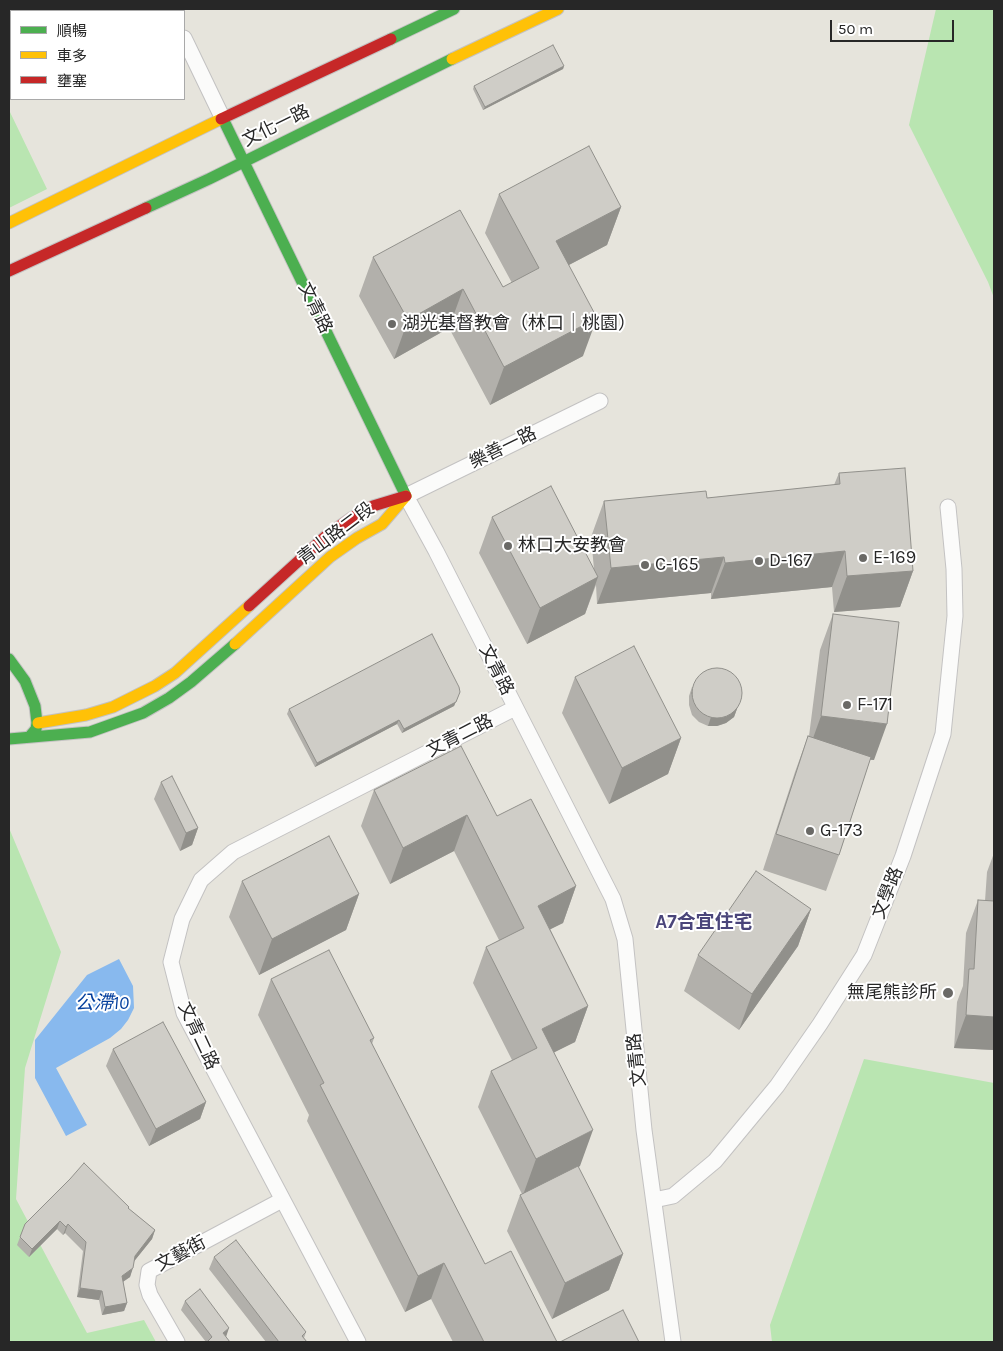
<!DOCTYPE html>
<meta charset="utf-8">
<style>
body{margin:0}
#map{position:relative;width:1003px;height:1351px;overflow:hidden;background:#e6e4dc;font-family:Karla,"Noto Sans TC",sans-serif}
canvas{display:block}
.frame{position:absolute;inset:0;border:10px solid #272727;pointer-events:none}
.legend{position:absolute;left:10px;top:10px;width:175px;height:90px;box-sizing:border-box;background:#fff;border:1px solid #a9a9a9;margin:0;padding:6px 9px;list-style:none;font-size:15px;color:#272727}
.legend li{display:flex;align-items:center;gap:10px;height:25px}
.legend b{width:25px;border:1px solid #a9a9a9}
.scale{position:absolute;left:830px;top:20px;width:124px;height:22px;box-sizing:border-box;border:2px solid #272727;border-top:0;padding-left:6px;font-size:15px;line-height:18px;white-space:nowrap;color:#272727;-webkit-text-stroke:4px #fff;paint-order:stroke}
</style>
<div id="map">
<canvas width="1003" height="1351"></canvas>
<div class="frame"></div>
<ul class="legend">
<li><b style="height:6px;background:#4caf50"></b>順暢</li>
<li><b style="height:6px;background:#ffc107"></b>車多</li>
<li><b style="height:6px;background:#c62828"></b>壅塞</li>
</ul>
<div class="scale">50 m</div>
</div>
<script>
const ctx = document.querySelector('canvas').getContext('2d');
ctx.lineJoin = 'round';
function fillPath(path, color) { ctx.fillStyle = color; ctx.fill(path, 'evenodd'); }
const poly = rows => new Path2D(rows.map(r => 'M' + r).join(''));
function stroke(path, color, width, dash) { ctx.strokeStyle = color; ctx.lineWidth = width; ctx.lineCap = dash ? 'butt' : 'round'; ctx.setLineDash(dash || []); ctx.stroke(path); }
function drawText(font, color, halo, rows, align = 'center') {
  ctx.font = font + ' Karla,"Noto Sans TC",sans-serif'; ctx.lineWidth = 4; ctx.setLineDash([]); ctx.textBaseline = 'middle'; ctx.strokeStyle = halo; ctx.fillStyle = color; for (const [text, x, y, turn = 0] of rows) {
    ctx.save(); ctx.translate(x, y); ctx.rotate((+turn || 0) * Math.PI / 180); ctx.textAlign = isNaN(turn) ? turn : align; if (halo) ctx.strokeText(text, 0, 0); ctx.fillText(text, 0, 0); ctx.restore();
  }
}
fillPath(poly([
 [936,9,994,9,994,298,988,282,909,125],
 [9,110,47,189,9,208],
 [9,828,61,952,25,1068,16,1199,87,1333,144,1320,156,1342,9,1342],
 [864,1059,994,1083,994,1342,772,1342,770,1325]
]), '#b9e5b1');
fillPath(poly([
 [119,959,133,986,134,1008,128,1020,121,1029,110,1038,56,1068,87,1125,66,1136,35,1078,35,1040,87,975]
]), '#88b9ee');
const street = poly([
 [170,9,171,11],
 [184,38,223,119],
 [600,401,406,496,436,551,613,899,625,939,644,1130,673,1342],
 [654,1200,673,1196,715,1161,777,1086,820,1024,864,955,903,856,943,734,955,616,954,569,948,507],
 [177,1342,150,1295,147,1285,149,1271,282,1200],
 [358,1342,184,1013,171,962,182,919,201,880,233,852,515,708]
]);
const fast = poly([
 [391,39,454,9],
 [223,119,406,496],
 [146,208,209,179,452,59],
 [9,659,25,681,35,706,37,723,36,729,31,735],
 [9,739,90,732,143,713,169,698,191,682,235,644]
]);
const slow = poly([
 [452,59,558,9],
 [9,223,221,119],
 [235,644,330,557,357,538,382,524,406,496],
 [38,723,86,715,113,707,155,686,175,673,249,606]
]);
const jam = poly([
 [221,119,391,39],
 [9,271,146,208],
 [249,606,327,535,351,518,373,506,406,496]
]);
stroke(street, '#c3c2c2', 17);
stroke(fast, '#c3c2c2', 13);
stroke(slow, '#c3c2c2', 13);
stroke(jam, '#c3c2c2', 13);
stroke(street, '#fbfbfa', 15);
stroke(fast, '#4caf50', 11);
stroke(slow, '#ffc107', 11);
stroke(jam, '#c62828', 11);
fillPath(poly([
 [564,66,563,69,483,110,473,89,474,86],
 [499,194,621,207,607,245,569,265,583,356,490,405,449,328,394,359,359,296,373,257,503,287,512,283,485,233],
 [839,473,913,571,900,607,834,612,832,587,711,599,711,593,597,604,596,585,585,614,527,644,479,553,492,517,594,569,591,537,604,501,707,498,834,485],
 [833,614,874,760,870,760,839,855,826,891,763,870,795,772,808,736,809,736,820,650],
 [575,677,681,738,668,774,609,804,562,713],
 [692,687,741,698,734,717,726,723,717,726,708,726,699,722,692,715,689,705,689,696],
 [458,697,454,706,402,733,397,724,315,767,287,714,289,709],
 [161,782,198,828,192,845,180,851,154,799],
 [374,790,497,816,576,886,563,923,550,929,588,1006,575,1042,554,1052,580,1166,578,1167,623,1254,609,1290,552,1319,507,1231,520,1195,522,1194,478,1107,491,1071,512,1060,473,983,486,947,499,940,454,851,390,884,361,826],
 [994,848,994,1050,954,1048,957,1002,963,986,966,933,978,900,985,901,987,872,994,853],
 [242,881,359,894,346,930,259,975,229,917],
 [811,909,798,946,739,1030,684,991,698,955],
 [271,979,374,1038,372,1044,485,1264,557,1342,453,1342,431,1299,405,1312,307,1121,309,1115,258,1015],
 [113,1049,206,1102,200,1119,149,1146,106,1066],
 [129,1207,129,1209,155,1230,152,1239,134,1261,130,1277,123,1282,127,1303,124,1311,102,1315,99,1300,77,1297,83,1251,65,1233,63,1235,57,1229,29,1257,17,1245,25,1224],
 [214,1257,306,1332,304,1338,307,1342,266,1342,209,1269],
 [185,1301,226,1337,230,1342,206,1342,181,1310]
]), '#b2b0ab');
fillPath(poly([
 [564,66,563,69,483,110,485,107],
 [621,207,607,245,542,279,556,241],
 [463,289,449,328,394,359,408,320],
 [597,318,583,356,490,405,504,367],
 [845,551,832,587,711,599,725,563],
 [724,557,711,593,597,604,611,568],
 [913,571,900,607,834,612,847,576],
 [598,577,585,614,527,644,540,608],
 [460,692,454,706,402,733,404,729],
 [741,698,734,717,726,723,717,726,708,726,711,717],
 [821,716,887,724,874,760,808,752],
 [399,720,397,724,315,767,317,763],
 [681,738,668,774,609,804,622,768],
 [467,815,454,851,390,884,403,848],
 [198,828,192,845,180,851,186,833],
 [576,886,563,923,525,942,538,906],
 [359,894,346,930,259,975,272,939],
 [811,909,798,946,739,1030,752,994],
 [588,1006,575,1042,531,1064,537,1048,542,1029],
 [966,1015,994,1017,994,1050,954,1048],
 [206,1102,200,1119,149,1146,156,1129],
 [593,1130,580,1166,523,1195,536,1159],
 [60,1221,57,1229,29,1257,32,1249],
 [68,1224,65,1233,63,1235,66,1227],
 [155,1230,152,1239,132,1264,135,1256],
 [623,1254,609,1290,552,1319,565,1283],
 [444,1263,431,1299,405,1312,418,1276],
 [133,1268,130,1277,118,1285,122,1276],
 [80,1288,102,1291,99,1300,77,1297],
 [127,1303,124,1311,102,1315,105,1307],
 [229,1328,226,1337,223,1333]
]), '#91908b');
const building = poly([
 [553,45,564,66,485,107,474,86,553,45],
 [589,146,621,207,556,241,597,318,504,367,463,289,408,320,373,257,460,210,503,287,539,268,499,194,589,146],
 [905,468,913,571,847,576,845,551,725,563,724,557,611,568,604,501,706,491,707,498,840,484,839,473,905,468],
 [551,486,598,577,540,608,492,517,551,486],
 [833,614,899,622,887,724,821,716,833,614],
 [432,634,459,687,460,692,456,702,404,729,399,720,317,763,289,709,432,634],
 [634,646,681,738,622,768,575,677,634,646],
 '692 693a25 25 0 1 1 50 0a25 25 0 1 1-50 0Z',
 [808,736,871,757,839,855,776,834,808,736],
 [461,746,497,816,531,799,576,886,538,906,588,1006,542,1029,593,1130,536,1159,491,1071,537,1048,486,947,524,928,467,815,403,848,374,790,461,746],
 [172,776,198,828,186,833,161,782,172,776],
 [329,836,359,894,272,939,242,881,329,836],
 [756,871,811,909,752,994,698,955,756,871],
 [978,900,994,901,994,1017,966,1015,969,969,974,969,978,900],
 [329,950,374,1038,370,1040,485,1264,511,1251,557,1342,484,1342,444,1263,418,1276,320,1085,324,1083,271,979,329,950],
 [163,1022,206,1102,156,1129,113,1049,163,1022],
 [84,1163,129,1207,128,1208,155,1230,135,1256,133,1268,122,1276,127,1303,105,1307,102,1291,80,1288,86,1242,68,1224,66,1227,60,1221,32,1249,20,1237,25,1224,70,1179,84,1163],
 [578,1166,623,1254,565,1283,520,1195,578,1166],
 [236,1240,306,1332,302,1336,307,1342,278,1342,279,1342,214,1257,236,1240],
 [200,1289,229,1328,223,1333,230,1342,209,1342,208,1341,212,1337,185,1301,200,1289],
 [623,1310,639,1342,560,1342,623,1310]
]);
fillPath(building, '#cfcdc7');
stroke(building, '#91908b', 1);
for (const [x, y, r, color] of [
 [392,324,5,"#6a6966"],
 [508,546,5,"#6a6966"],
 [863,558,5,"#6a6966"],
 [759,561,5,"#6a6966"],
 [645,565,5,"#6a6966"],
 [847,705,5,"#6a6966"],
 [810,831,5,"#6a6966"],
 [948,993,6,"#6a6966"]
]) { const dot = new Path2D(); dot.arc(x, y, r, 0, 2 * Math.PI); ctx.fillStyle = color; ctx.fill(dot); stroke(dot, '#fff', 2); }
drawText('18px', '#272727', '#fff', [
 ["文化一路",276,126,-26],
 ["文青路",315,308,64],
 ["樂善一路",503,448,-26],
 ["青山路二段",336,534,-37],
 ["文青路",496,670,63],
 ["文青二路",460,736,-27],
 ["文學路",888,893,-69],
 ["文青二路",198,1036,65],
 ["文青路",637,1060,-96],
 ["文藝街",181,1254,-28]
]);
drawText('18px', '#272727', '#fff', [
 ["湖光基督教會（林口｜桃園）",402,324],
 ["林口大安教會",518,546],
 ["E-169",873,558],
 ["D-167",769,561],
 ["C-165",655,565],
 ["F-171",857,705],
 ["G-173",820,831],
 ["無尾熊診所",937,993,"right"]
], 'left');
drawText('bold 19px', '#4a457a', '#fff', [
 ["A7合宜住宅",704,923]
]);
drawText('italic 19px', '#043f9d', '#fff', [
 ["公滯10",102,1004]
]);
</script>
